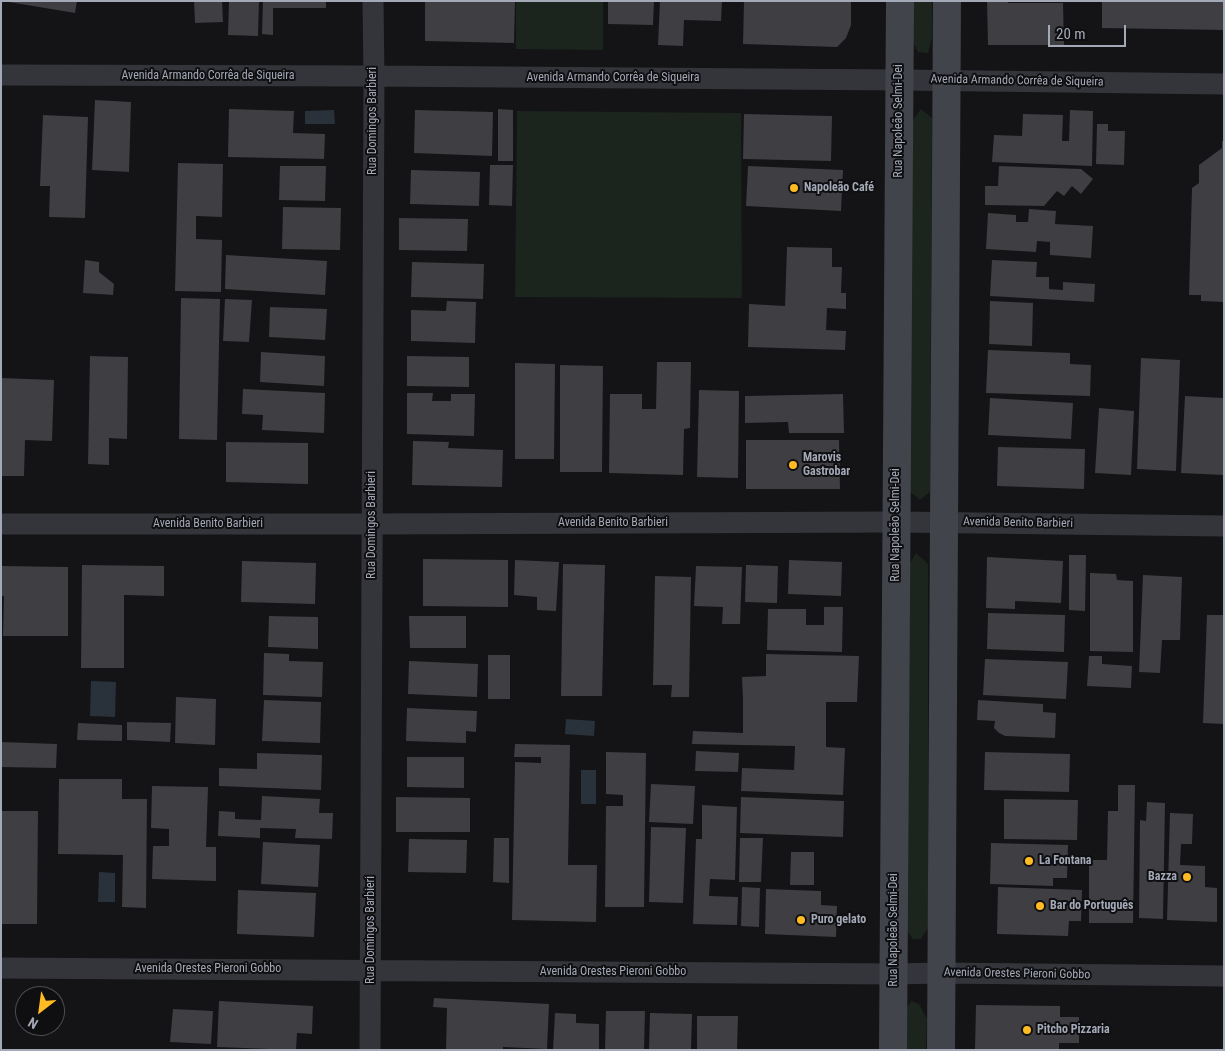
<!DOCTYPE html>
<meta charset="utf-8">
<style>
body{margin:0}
#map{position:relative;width:1225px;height:1051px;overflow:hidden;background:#141416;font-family:"Roboto Condensed",sans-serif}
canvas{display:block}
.frame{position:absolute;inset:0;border:2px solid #a4a9b7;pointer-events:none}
.north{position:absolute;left:15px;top:986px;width:50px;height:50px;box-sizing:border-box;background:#0f0f11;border:1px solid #4b4d53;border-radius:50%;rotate:210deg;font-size:14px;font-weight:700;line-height:20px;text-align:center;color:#a4a9b7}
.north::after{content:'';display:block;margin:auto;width:18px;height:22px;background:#fb2;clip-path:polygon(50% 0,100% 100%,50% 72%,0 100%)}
.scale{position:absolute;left:1048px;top:25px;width:78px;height:22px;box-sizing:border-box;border:2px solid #a4a9b7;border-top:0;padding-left:6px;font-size:15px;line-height:18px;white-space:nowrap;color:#a4a9b7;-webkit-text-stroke:4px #0f0f11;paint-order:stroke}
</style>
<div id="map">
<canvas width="1225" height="1051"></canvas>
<div class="frame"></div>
<div class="north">N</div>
<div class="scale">20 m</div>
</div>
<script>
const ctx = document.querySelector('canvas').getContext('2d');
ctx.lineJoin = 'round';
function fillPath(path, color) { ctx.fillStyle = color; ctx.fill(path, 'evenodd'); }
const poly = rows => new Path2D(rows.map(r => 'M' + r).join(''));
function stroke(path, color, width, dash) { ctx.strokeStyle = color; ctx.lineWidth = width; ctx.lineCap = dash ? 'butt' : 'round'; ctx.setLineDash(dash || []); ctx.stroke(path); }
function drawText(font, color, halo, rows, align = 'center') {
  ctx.font = font + ' "Roboto Condensed",sans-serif'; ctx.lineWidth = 4; ctx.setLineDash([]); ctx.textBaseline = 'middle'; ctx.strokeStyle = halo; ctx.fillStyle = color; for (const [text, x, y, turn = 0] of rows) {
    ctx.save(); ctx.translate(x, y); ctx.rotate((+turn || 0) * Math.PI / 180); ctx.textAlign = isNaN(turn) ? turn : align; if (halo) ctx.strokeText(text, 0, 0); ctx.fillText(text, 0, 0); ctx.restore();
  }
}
fillPath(poly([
 [516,1,603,1,603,50,516,49],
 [912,1,932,1,932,37,928,53,918,52,912,40],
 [921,109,932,118,930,492,920,500,909,491,913,120],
 [517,111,741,113,742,298,515,297],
 [916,553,928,564,928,928,921,939,913,939,906,930,909,565],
 [911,1001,919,1004,927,1019,926,1050,906,1050,905,1011]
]), '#1b241d');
fillPath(poly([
 [334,110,335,124,305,124,305,111],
 [91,681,116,682,115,717,90,716],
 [566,719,595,721,594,736,565,734],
 [581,770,596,770,596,804,581,804],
 [99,872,115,873,115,902,98,902]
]), '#29323b');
fillPath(poly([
 [9,1,77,1,75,13,9,2],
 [194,1,222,1,223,22,195,23],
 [229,1,259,1,258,36,228,35],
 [263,1,326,1,326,8,273,8,273,35,262,34],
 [425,1,515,2,514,43,425,41],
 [608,1,654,1,653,25,608,24],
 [660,1,722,1,721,21,684,20,683,46,658,45],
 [744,1,851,1,851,25,846,38,837,47,743,44],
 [987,1,1008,1,1008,3,1063,3,1064,45,988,45],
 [1102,1,1224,1,1224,30,1102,28],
 [95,100,131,102,129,172,92,170],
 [229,109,294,111,293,133,325,134,324,159,228,157],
 [498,109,513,110,513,161,498,161],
 [415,110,493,112,492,156,414,153],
 [1070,110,1093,111,1092,166,992,162,994,135,1022,136,1023,114,1063,115,1062,141,1069,141],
 [744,114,832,116,831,161,743,159],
 [43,115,88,117,85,218,49,217,50,186,40,186],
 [1097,124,1108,124,1108,131,1125,131,1124,165,1096,164],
 [1222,141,1224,141,1224,302,1201,301,1201,295,1189,295,1192,188,1199,183,1199,165,1222,148],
 [178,163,223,164,222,217,196,216,196,239,222,240,221,292,175,291],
 [490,165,513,165,512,206,489,205],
 [280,166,326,166,325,201,279,200],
 [748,166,843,170,841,211,746,206],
 [999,166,1081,169,1093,179,1081,194,1072,186,1064,196,1057,191,1044,206,985,205,985,186,998,186],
 [411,170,480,172,479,206,410,204],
 [283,207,341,208,340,250,282,249],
 [1029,209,1056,211,1055,224,1093,226,1091,258,1050,255,1050,242,1037,241,1036,252,986,249,988,213,1016,215,1016,222,1028,222],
 [399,218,468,219,467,251,399,250],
 [787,247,832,248,832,267,842,267,841,293,846,293,846,309,827,308,826,330,846,331,845,350,748,347,749,304,785,306],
 [226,255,327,261,325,295,225,289],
 [85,260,99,262,99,272,114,284,113,295,83,293],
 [992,260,1037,262,1036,277,1049,277,1049,289,1063,290,1063,282,1095,284,1094,302,990,296],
 [412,262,484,264,483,299,411,297],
 [181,298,220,299,217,440,179,439],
 [225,299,252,300,249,342,223,341],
 [447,301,476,302,475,343,411,341,411,310,446,311],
 [990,301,1033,303,1032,346,989,344],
 [270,307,327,309,325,340,269,337],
 [988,350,1070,353,1070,364,1091,365,1090,396,986,393],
 [261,352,325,356,324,386,260,382],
 [90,356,128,357,127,439,109,438,109,465,88,464],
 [407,356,469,357,469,387,407,386],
 [1141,358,1180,360,1176,471,1137,469],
 [657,362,691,362,690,428,684,429,683,475,609,473,610,394,642,394,642,409,656,409],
 [515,363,555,364,554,459,515,459],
 [560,365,603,366,602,472,560,472],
 [1,378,54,380,52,441,25,440,24,476,1,476],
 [243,389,325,393,324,433,262,430,263,415,242,414],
 [699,390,739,391,738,478,697,477],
 [407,393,433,393,432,401,451,401,451,394,475,394,474,436,407,434],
 [843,394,844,433,789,433,788,422,745,423,745,396],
 [1185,396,1224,398,1224,475,1181,473],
 [990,398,1073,403,1071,439,988,435],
 [1099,408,1134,411,1131,475,1095,473],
 [746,440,839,440,840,489,746,489],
 [413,441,449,442,448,448,503,450,502,487,412,485],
 [226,442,308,443,308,484,226,482],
 [998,447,1085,449,1084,489,997,486],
 [1069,555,1086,555,1085,611,1069,610],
 [987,557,1063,561,1061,603,1015,601,1015,609,986,608],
 [423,559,508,560,508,607,423,606],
 [515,560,559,562,556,611,537,610,537,597,514,595],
 [789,560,842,562,841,596,788,594],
 [242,561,316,563,315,604,241,602],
 [563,564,605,565,602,696,561,696],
 [82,565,164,566,164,596,124,595,124,668,81,668],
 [746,565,778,566,777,603,745,602],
 [1,566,68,567,68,636,3,636,4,596,1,596],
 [696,566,742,567,740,624,722,624,723,607,694,606],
 [1090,573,1116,574,1117,580,1133,581,1133,652,1090,651],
 [1143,575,1182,577,1180,640,1162,640,1160,673,1139,672],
 [655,576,691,577,689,697,671,697,672,685,653,685],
 [824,607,843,607,842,652,767,650,768,609,806,609,806,625,824,625],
 [988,613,1065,615,1064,652,987,649],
 [1207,615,1224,615,1224,724,1203,723],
 [269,616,318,617,318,649,268,647],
 [409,616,466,616,466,648,410,648],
 [264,653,289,654,289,661,323,662,322,697,263,695],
 [766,654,859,656,857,702,826,702,826,747,845,748,843,795,741,791,742,768,794,770,795,746,692,744,693,731,743,733,743,700,742,677,766,676],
 [488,655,510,655,510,699,488,699],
 [1089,656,1102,656,1102,664,1132,666,1131,688,1087,686],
 [985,659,1068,662,1066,699,983,695],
 [409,661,478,664,477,697,408,694],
 [176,697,216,699,215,745,175,743],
 [264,700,321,702,320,743,262,741],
 [978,700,1043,704,1043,712,1056,713,1055,738,1005,736,999,733,994,728,995,721,977,720],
 [407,708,477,711,476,732,466,731,466,743,406,741],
 [127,722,171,723,170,742,127,740],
 [78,723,122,725,122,741,77,740],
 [1,742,57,744,56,768,1,767],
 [515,744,570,745,568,865,597,865,596,922,512,920,515,762,541,763,541,757,514,757],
 [696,751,739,753,738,772,695,771],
 [606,752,646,753,644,907,605,907,606,806,623,806,623,795,606,794],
 [985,752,1070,754,1069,792,984,790],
 [257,753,322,755,321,790,219,786,219,768,257,769],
 [407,757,464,757,464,788,407,787],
 [59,779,122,779,122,799,147,799,146,908,122,907,123,855,58,854],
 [651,784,695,786,693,824,649,822],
 [1118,785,1135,785,1133,923,1089,923,1089,860,1107,860,1108,811,1118,811],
 [152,786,208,787,206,847,216,847,216,881,152,879,153,846,169,846,169,829,151,828],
 [262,796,320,799,319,813,333,813,332,839,295,838,296,829,260,828,260,838,218,836,219,811,235,812,235,819,261,820],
 [396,797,470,798,470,832,396,832],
 [741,797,844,801,843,837,740,833],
 [1004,799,1078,800,1077,840,1004,839],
 [1147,802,1165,803,1163,919,1139,918,1140,820,1146,821],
 [702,805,737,807,735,880,710,879,709,896,738,897,737,925,693,924,696,839,702,839],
 [1,811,38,811,37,924,1,924],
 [1170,813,1193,814,1192,844,1181,844,1180,865,1205,866,1205,887,1217,888,1217,922,1167,920],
 [651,827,686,828,683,903,649,902],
 [494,838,509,838,509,883,493,882],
 [740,838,763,838,761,882,739,882],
 [409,839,467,840,466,873,408,872],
 [263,842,320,845,318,887,261,884],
 [991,843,1068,845,1067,878,1053,878,1053,886,990,884],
 [791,852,814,852,814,885,790,885],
 [742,887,760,888,759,927,741,926],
 [998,887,1082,890,1081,921,1069,921,1068,936,997,934],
 [766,889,821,891,821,905,837,906,836,937,765,934],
 [238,890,316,893,314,937,237,934],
 [434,998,549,1004,547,1049,503,1047,503,1050,446,1050,447,1008,433,1007],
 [219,1001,313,1006,312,1034,297,1033,296,1050,217,1047],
 [976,1005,1060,1006,1060,1017,1079,1017,1079,1043,1059,1043,1059,1050,975,1050],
 [173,1009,213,1011,211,1044,170,1042],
 [606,1011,645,1011,644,1050,605,1050],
 [555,1013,576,1014,576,1023,599,1024,599,1050,553,1050],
 [650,1013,692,1014,691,1050,649,1050],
 [697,1016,738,1016,737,1050,697,1050]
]), '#3e3e43');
stroke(poly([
 [1,75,374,76,900,80,1224,84],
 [1,524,372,524,896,522,1224,526],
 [1,968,894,974,941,973,1224,976],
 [370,1050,374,76,373,1]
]), '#34353b', 21);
stroke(poly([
 [893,1050,900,1],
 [941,1050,947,1]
]), '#42444b', 28);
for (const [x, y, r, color] of [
 [794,188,5,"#fb2"],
 [793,465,5,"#fb2"],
 [1029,861,5,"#fb2"],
 [1187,877,5,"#fb2"],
 [1040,906,5,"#fb2"],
 [801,920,5,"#fb2"],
 [1027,1030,5,"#fb2"]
]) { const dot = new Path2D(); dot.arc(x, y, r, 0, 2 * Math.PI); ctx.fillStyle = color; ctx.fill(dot); stroke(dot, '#0f0f11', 2); }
drawText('12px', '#a4a9b7', '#0f0f11', [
 ["Avenida Armando Corrêa de Siqueira",208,76],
 ["Avenida Armando Corrêa de Siqueira",613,78],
 ["Avenida Armando Corrêa de Siqueira",1017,81,1],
 ["Rua Domingos Barbieri",373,121,-90],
 ["Rua Napoleão Selmi-Dei",899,121,-90],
 ["Avenida Benito Barbieri",613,523],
 ["Avenida Benito Barbieri",1018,523,1],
 ["Avenida Benito Barbieri",208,524],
 ["Rua Domingos Barbieri",372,525,-90],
 ["Rua Napoleão Selmi-Dei",896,525,-90],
 ["Rua Domingos Barbieri",371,930,-90],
 ["Rua Napoleão Selmi-Dei",894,930,-90],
 ["Avenida Orestes Pieroni Gobbo",208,969],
 ["Avenida Orestes Pieroni Gobbo",613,972],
 ["Avenida Orestes Pieroni Gobbo",1017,974,1]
]);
drawText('bold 12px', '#a4a9b7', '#0f0f11', [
 ["Napoleão Café",804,188],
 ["Marovis",803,458],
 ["Gastrobar",803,472],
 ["La Fontana",1039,861],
 ["Bazza",1177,877,"right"],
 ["Bar do Português",1050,906],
 ["Puro gelato",811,920],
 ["Pitcho Pizzaria",1037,1030]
], 'left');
</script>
